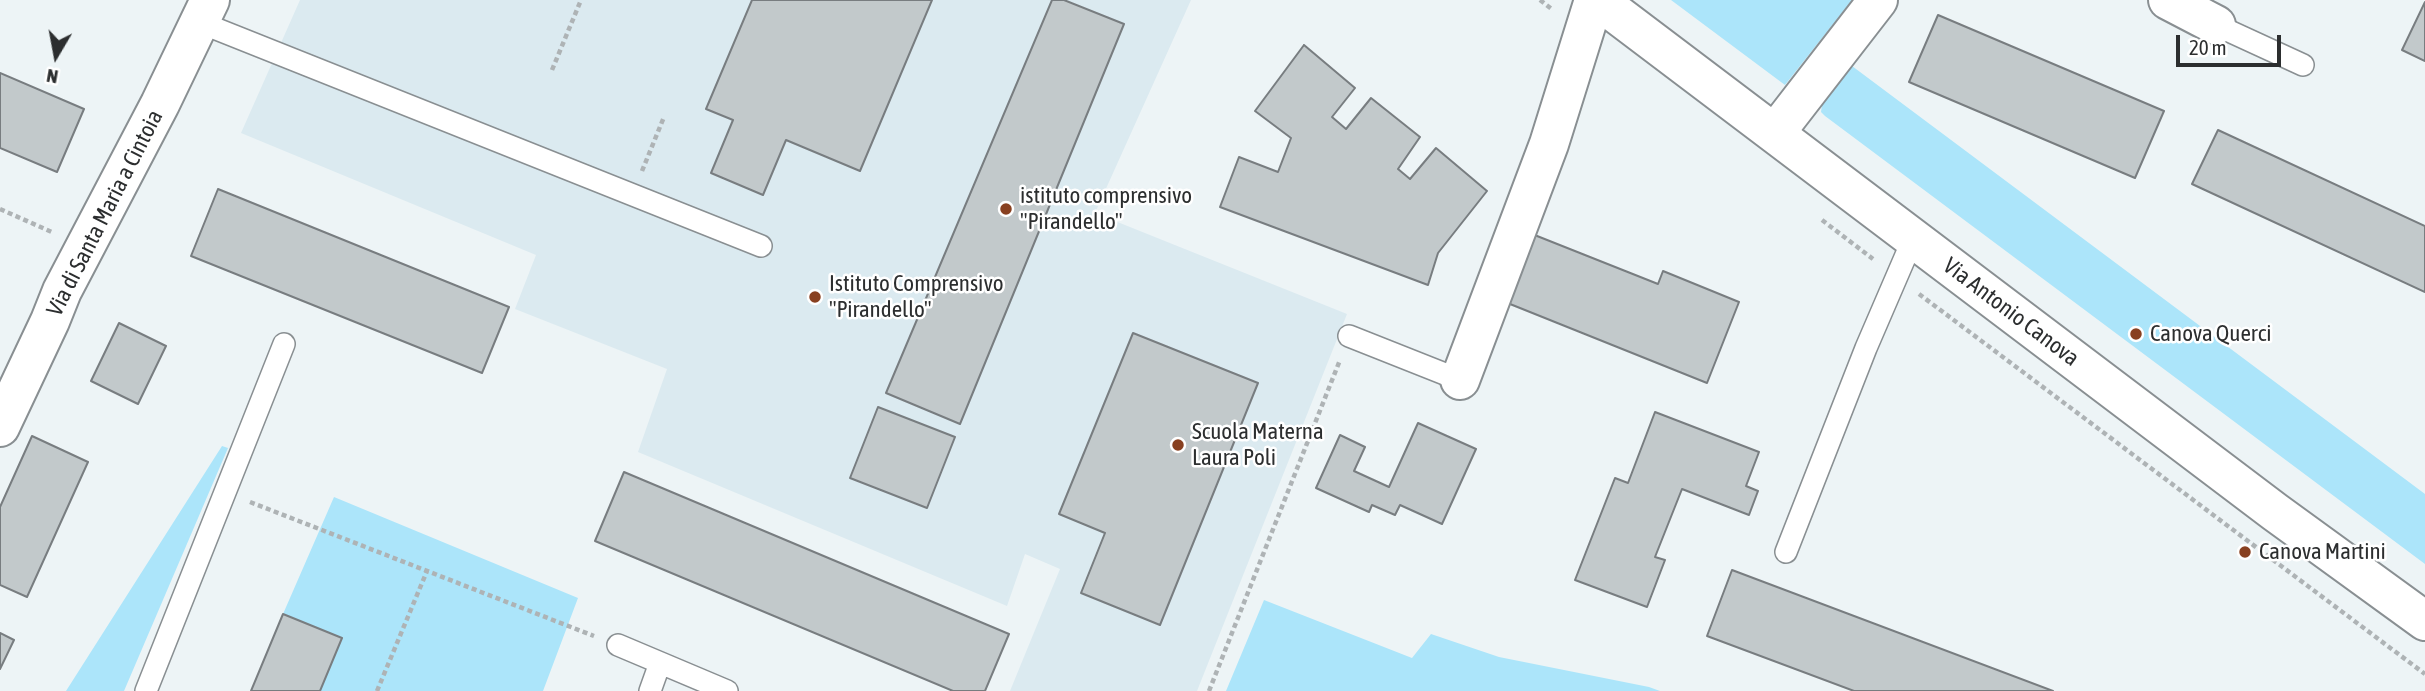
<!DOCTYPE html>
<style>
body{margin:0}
#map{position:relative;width:2425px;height:691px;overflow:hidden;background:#edf4f6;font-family:"Asap Condensed",sans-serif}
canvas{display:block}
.north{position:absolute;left:21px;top:21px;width:70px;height:70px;-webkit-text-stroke:5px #fff;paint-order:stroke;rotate:190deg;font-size:19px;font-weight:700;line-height:28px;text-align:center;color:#2c2e2f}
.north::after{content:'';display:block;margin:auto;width:24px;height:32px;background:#2c2e2f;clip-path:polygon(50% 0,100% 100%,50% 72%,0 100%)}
.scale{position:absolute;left:2176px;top:35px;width:105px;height:32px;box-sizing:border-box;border:4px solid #2c2e2f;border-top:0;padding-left:9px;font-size:21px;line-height:24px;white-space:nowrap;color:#2c2e2f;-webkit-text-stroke:5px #fff;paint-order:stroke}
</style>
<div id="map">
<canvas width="2425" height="691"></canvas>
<div class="north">N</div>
<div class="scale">20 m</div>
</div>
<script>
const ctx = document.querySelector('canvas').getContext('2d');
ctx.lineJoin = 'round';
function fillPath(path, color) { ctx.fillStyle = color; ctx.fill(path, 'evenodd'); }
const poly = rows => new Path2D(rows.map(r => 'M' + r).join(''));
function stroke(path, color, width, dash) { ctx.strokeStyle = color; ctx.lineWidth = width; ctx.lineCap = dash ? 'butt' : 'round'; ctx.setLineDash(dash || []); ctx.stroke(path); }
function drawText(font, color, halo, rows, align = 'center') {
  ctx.font = font + ' "Asap Condensed",sans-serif'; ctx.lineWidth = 5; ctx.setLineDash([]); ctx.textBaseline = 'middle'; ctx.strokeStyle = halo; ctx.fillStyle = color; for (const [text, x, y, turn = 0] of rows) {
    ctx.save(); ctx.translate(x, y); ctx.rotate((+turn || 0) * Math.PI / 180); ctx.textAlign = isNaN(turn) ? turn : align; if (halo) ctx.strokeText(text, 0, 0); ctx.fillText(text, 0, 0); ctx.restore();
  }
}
fillPath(poly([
 [300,0,1191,0,1095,213,1347,314,1197,691,1010,691,1060,569,1025,554,1007,606,638,452,667,369,515,309,536,255,241,133]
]), '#dbeaf0');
fillPath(poly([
 [1671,0,1852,0,1785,85],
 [1852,66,2425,494,2425,564,1825,116,1821,112,1822,105],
 [222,446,228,448,124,691,66,691],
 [334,497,578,598,543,691,320,691,341,638,283,614],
 [1264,600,1412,658,1431,634,1499,657,1649,687,1660,691,1226,691]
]), '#ace5fa');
const building = poly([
 [752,0,932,0,860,171,786,140,763,195,711,173,733,120,706,109,752,0],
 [1052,0,1064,0,1124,24,960,424,886,393,1052,0],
 [2425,2,2425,61,2402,50,2425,2],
 [1938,15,2164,111,2135,178,1909,82,1938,15],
 [1304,45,1355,88,1332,117,1346,129,1371,98,1420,137,1398,169,1410,179,1436,148,1487,191,1438,253,1428,285,1220,207,1239,157,1278,172,1291,138,1255,111,1304,45],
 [0,73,84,109,57,172,0,148,0,73],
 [2218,130,2425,226,2425,292,2192,184,2218,130],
 [218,189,509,307,482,373,191,256,218,189],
 [1527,232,1658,284,1663,271,1739,302,1707,383,1500,300,1527,232],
 [119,323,166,346,138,404,91,381,119,323],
 [1133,333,1258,383,1160,625,1081,593,1105,533,1059,514,1133,333],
 [878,407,955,437,927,508,850,478,878,407],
 [1655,412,1759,452,1746,486,1758,491,1749,515,1682,489,1655,557,1665,560,1647,607,1575,580,1615,478,1628,483,1655,412],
 [1418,423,1476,449,1442,524,1400,505,1395,515,1372,505,1369,512,1316,488,1340,435,1365,447,1354,471,1389,487,1418,423],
 [32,436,88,462,27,597,0,585,0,507,32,436],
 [624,472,1009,634,985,691,953,691,595,541,624,472],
 [1732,570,2053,691,1854,691,1707,636,1732,570],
 [283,614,342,638,320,691,251,691,283,614],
 [0,633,14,640,0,669,0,633]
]);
fillPath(building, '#c2c9cb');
stroke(building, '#787d80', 2);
const lane = poly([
 [199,22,761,246],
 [2216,25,2303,65],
 [1349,336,1460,380],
 [1786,552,1866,348,1913,239],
 [618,645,727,691],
 [146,691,284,344],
 [650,691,660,663]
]);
const street = poly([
 [2168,0,2216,25],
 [1775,133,1878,0],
 [1460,380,1549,144,1594,0],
 [0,427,50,321,62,291,160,104,210,0]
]);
const secondary = poly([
 [1598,0,2275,512,2425,621]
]);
stroke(lane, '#898f92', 24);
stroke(street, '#898f92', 42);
stroke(secondary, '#898f92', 42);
stroke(poly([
 [1540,0,1553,10],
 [552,70,581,0],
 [642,171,664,117],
 [0,209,54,233],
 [1822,220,1873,259],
 [1919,294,2425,674],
 [250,502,594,636],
 [377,691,427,571],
 [1209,691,1340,360]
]), '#aeb3b5', 4.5, [5, 3.5]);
stroke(lane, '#fff', 21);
stroke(street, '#fff', 38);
stroke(secondary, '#fff', 38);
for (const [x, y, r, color] of [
 [1006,209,7,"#884020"],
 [815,297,7,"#884020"],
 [2136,334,7,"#884020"],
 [1178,445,7,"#884020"],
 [2245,552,7,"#884020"]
]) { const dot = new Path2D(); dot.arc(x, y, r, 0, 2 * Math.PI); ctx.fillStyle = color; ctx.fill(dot); stroke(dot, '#fff', 2.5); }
drawText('23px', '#2c2e2f', '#fff', [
 ["istituto comprensivo",1020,196],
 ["\"Pirandello\"",1020,222],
 ["Istituto Comprensivo",829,284],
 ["\"Pirandello\"",829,310],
 ["Canova Querci",2150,334],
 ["Scuola Materna",1192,432],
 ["Laura Poli",1192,458],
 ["Canova Martini",2259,552]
], 'left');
drawText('23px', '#2c2e2f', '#fff', [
 ["Via di Santa Maria a Cintoia",105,213,-63],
 ["Via Antonio Canova",2011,312,37]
]);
</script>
